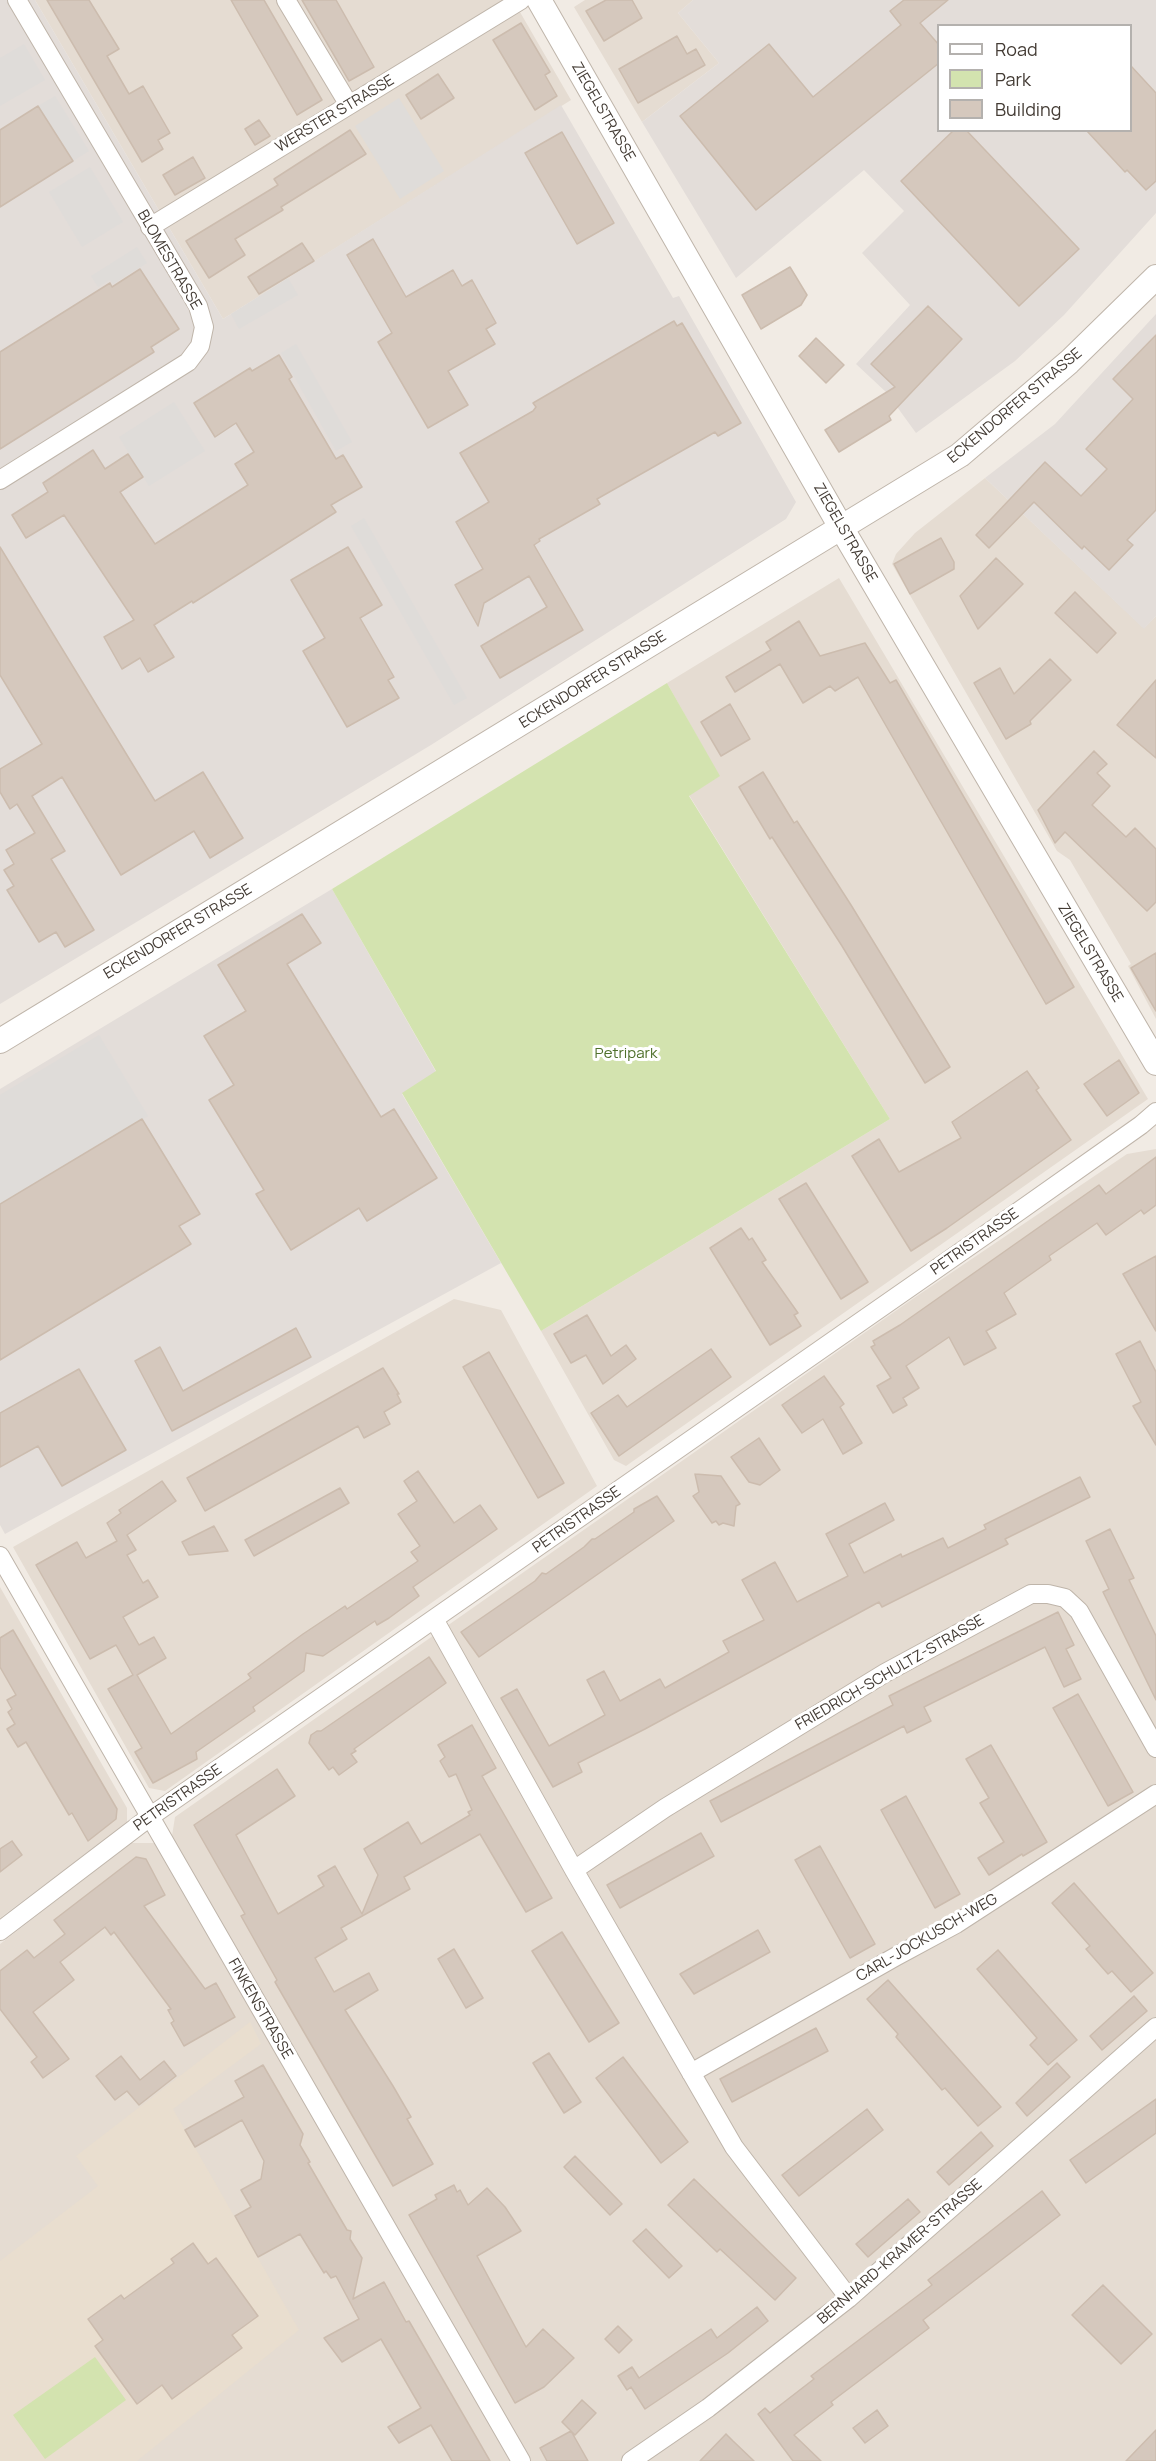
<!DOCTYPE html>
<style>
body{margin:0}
#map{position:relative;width:1156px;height:2461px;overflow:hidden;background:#f1ebe4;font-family:Manrope,sans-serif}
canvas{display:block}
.legend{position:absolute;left:937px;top:24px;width:195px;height:108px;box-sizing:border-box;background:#fff;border:2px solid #b4b1ae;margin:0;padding:8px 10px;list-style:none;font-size:18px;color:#433b34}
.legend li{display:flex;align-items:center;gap:12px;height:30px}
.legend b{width:30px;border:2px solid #b4b1ae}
</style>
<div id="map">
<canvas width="1156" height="2461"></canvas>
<ul class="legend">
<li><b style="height:8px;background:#fff"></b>Road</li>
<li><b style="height:16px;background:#d3e3af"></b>Park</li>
<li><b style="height:16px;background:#d5c8bd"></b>Building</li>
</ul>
</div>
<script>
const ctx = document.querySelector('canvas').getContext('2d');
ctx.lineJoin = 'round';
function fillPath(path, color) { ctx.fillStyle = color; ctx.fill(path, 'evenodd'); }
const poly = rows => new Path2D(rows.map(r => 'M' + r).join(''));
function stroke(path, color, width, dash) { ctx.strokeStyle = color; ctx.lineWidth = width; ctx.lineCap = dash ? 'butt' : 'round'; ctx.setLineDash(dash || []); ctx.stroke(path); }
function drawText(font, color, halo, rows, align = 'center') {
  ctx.font = font + ' Manrope,sans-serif'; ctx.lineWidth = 6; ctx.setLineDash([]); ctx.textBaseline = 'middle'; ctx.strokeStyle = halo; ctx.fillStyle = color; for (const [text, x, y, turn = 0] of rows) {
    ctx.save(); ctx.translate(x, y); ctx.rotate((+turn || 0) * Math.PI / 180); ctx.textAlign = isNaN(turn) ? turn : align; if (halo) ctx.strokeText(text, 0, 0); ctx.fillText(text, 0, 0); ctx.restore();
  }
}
fillPath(poly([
 [35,0,513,0,571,100,223,319],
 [585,0,693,0,678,13,719,63,642,122,574,7],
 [985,478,1144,628,1156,616,1156,1019,1128,966,1131,964,1070,860,1057,851,892,564,896,554,915,533],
 [839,578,1148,1099,626,1466,614,1460,541,1331,890,1119,689,795,719,776,667,683],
 [1156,1149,1156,2461,529,2461,172,1836,175,1817,914,1298,1127,1154],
 [454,1299,501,1310,597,1486,165,1791,149,1788,13,1547],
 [0,1587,127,1808,127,1823,0,1918],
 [131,1843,158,1843,510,2461,0,2461,0,1944]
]), '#e5dcd2');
fillPath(poly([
 [0,0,35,0,223,319,561,105,673,298,679,296,796,502,786,519,431,745,0,1004],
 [693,0,1156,0,1156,213,1064,315,1015,361,916,433,887,393,856,364,910,305,862,253,904,211,864,170,736,278,642,122,719,63,678,13],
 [938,26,1130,26,1130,130,938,130],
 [1156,314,1156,616,1144,629,985,478,1055,424],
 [332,889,436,1072,402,1094,501,1263,5,1534,0,1525,0,1089]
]), '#e3ddd9');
fillPath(poly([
 [250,2022,261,2044,173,2109,299,2330,137,2461,0,2461,0,2261,98,2186,76,2156]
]), '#e9decf');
fillPath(poly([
 [667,683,720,776,689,796,890,1119,541,1331,402,1093,436,1071,332,889],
 [95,2357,126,2400,45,2459,13,2415]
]), '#d3e3af');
fillPath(poly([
 [24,44,45,80,0,106,0,58],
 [55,96,89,151,73,161,38,106],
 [399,98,444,171,400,199,355,126],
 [90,167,123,222,82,247,49,192],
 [137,247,147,263,113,284,110,280,98,287,91,276],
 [288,278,298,295,239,329,231,314],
 [296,344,352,442,336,451,281,353],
 [174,402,205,451,149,486,119,437],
 [364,518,467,698,454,705,351,526],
 [99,1035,148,1116,0,1204,0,1095]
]), '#dfdcd9');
const building = poly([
 [47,0,89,0,119,49,107,56,129,94,143,86,170,133,158,140,163,149,142,162,47,0],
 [231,0,264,0,322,100,297,115,231,0],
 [302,0,336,0,374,67,349,81,302,0],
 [606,0,632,0,642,18,604,41,586,11,606,0],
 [904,0,948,0,920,23,939,45,939,63,756,210,680,116,769,44,813,97,901,25,890,11,904,0],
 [521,23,550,72,545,75,557,96,535,110,493,40,521,23],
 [677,36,687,54,696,49,705,65,638,103,619,69,677,36],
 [1131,66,1156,93,1156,181,1146,190,1127,170,1125,172,1086,130,1131,130,1131,66],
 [438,74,454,98,421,119,406,95,438,74],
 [38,106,73,161,0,207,0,130,38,106],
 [259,120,270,136,255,145,245,129,259,120],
 [350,130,366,154,281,207,283,210,235,239,245,255,209,278,186,241,278,185,274,179,350,130],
 [954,130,966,130,1079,249,1019,306,901,181,954,130],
 [562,132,614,223,577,244,525,153,562,132],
 [193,157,205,178,175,195,163,175,193,157],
 [373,239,406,297,453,270,462,286,472,280,496,323,486,329,495,344,448,371,468,405,428,428,378,342,392,333,347,255,373,239],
 [302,243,314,261,259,294,248,277,302,243],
 [790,267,807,295,801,305,761,329,742,295,790,267],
 [140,269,179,329,151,347,154,352,0,449,0,352,110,283,112,287,140,269],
 [928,306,962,339,889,416,891,420,839,452,825,430,895,387,871,364,928,306],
 [674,321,677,326,682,323,741,423,718,436,715,432,597,499,600,504,539,539,540,541,534,545,583,630,500,678,481,646,547,607,529,576,484,603,478,626,455,585,483,569,456,522,489,502,460,453,533,411,536,407,533,403,674,321],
 [1156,335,1156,510,1127,540,1133,545,1109,570,1084,546,1082,549,1034,502,989,548,976,535,1045,462,1081,496,1107,469,1086,449,1133,399,1113,379,1156,335],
 [816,338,844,365,826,383,799,356,816,338],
 [279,355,292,377,289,379,336,459,343,455,362,487,331,505,336,512,193,603,192,601,154,625,174,657,148,672,140,658,122,669,104,637,134,620,64,515,26,538,12,515,48,492,43,483,93,450,105,469,128,454,143,477,120,492,155,544,248,485,235,464,254,452,236,423,215,437,194,403,250,368,252,371,279,355],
 [941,538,954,562,954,569,910,594,894,564,941,538],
 [0,547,155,801,203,772,243,838,210,858,194,831,121,875,62,777,32,796,65,851,51,859,94,930,65,947,56,932,39,942,7,890,14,886,4,870,14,864,6,850,35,833,17,804,10,809,0,792,0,769,42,744,0,675,0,547],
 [348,547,382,605,360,618,394,677,388,680,399,698,347,727,303,651,325,638,291,580,348,547],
 [996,558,1023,584,978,629,960,596,996,558],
 [1075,592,1116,633,1097,653,1055,613,1075,592],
 [799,621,820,656,865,643,890,683,896,680,1074,987,1046,1004,858,677,835,691,830,686,803,703,780,664,735,692,726,677,771,650,766,642,799,621],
 [1050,659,1071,680,1030,721,1031,724,1006,739,974,683,1000,668,1014,694,1050,659],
 [1156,680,1156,758,1117,725,1156,680],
 [730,704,750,739,721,756,701,722,730,704],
 [1094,751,1107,764,1097,773,1110,786,1092,805,1126,837,1135,828,1156,849,1156,902,1147,911,1065,832,1055,843,1038,810,1094,751],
 [763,772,794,823,797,821,851,905,950,1067,925,1083,842,946,772,837,770,839,739,787,763,772],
 [302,914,321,943,287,964,381,1117,394,1109,437,1178,367,1221,359,1208,291,1250,256,1194,264,1190,209,1100,234,1085,204,1036,246,1011,218,965,302,914],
 [1156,953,1156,1011,1131,968,1156,953],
 [1119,1060,1139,1093,1107,1116,1084,1084,1119,1060],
 [1027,1071,1039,1088,1036,1090,1071,1140,947,1228,911,1251,852,1156,879,1139,899,1172,961,1138,952,1122,1027,1071],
 [142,1119,200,1214,179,1226,191,1244,0,1360,0,1204,142,1119],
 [1156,1157,1156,1205,1144,1214,1141,1210,1106,1235,1097,1223,1049,1256,1051,1260,1004,1293,1016,1314,986,1331,996,1348,964,1365,949,1337,906,1366,919,1388,903,1398,907,1405,893,1413,877,1386,891,1378,871,1347,875,1345,873,1341,900,1325,1099,1185,1106,1194,1156,1157],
 [806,1183,868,1282,841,1299,779,1199,806,1183],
 [741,1228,749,1240,752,1238,766,1260,762,1262,798,1313,794,1315,801,1326,770,1345,710,1248,741,1228],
 [1156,1256,1156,1331,1123,1274,1156,1256],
 [587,1315,611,1356,626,1345,636,1359,603,1384,586,1355,571,1363,554,1334,587,1315],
 [296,1328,311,1357,172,1431,135,1361,160,1347,183,1391,296,1328],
 [1140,1341,1156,1372,1156,1445,1133,1406,1141,1402,1116,1354,1140,1341],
 [711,1349,731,1377,619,1456,591,1413,618,1395,627,1407,711,1349],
 [489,1352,564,1483,538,1498,463,1367,489,1352],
 [383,1368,399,1394,397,1394,401,1402,384,1412,390,1424,364,1438,358,1426,205,1511,187,1478,383,1368],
 [79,1369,126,1450,62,1486,38,1446,0,1467,0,1413,79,1369],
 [824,1376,844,1404,840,1407,862,1443,843,1454,823,1419,802,1433,782,1405,824,1376],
 [759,1438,780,1470,760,1485,749,1482,731,1457,759,1438],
 [418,1471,454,1523,480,1505,497,1529,413,1587,419,1596,389,1618,377,1625,375,1621,323,1656,306,1653,304,1671,253,1707,255,1711,196,1752,197,1759,153,1783,135,1752,142,1748,108,1689,133,1675,116,1645,90,1659,36,1565,77,1542,86,1558,117,1541,107,1523,121,1513,119,1510,162,1481,176,1501,127,1535,136,1550,127,1555,143,1583,148,1580,158,1597,123,1617,139,1645,154,1637,166,1658,137,1675,171,1734,251,1678,248,1674,303,1634,345,1606,347,1609,418,1561,411,1552,420,1546,398,1514,417,1501,404,1481,418,1471],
 [695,1474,721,1476,740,1504,736,1506,734,1526,723,1523,719,1525,716,1521,712,1523,693,1496,699,1492,695,1474],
 [1080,1477,1090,1497,1005,1539,1008,1544,882,1607,879,1602,645,1729,578,1763,582,1772,553,1787,501,1698,517,1689,549,1746,605,1715,587,1680,604,1671,620,1701,660,1679,665,1688,729,1652,723,1641,764,1620,742,1580,775,1562,797,1602,848,1576,826,1534,885,1503,894,1520,849,1544,864,1573,901,1554,902,1557,943,1538,948,1548,986,1529,984,1525,1080,1477],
 [340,1488,349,1503,254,1556,245,1540,340,1488],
 [657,1496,674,1521,479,1657,461,1632,535,1581,542,1573,546,1574,584,1547,592,1539,595,1539,634,1512,634,1509,657,1496],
 [214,1526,228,1551,189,1555,182,1542,214,1526],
 [1110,1529,1134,1578,1129,1580,1156,1636,1156,1700,1103,1592,1109,1589,1086,1541,1110,1529],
 [1058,1612,1074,1645,1066,1649,1081,1679,1064,1687,1045,1647,924,1707,931,1721,907,1733,904,1726,721,1822,710,1801,893,1705,889,1696,1058,1612],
 [13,1630,117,1809,116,1819,88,1841,72,1813,69,1815,26,1742,18,1747,7,1729,15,1724,8,1712,12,1709,7,1700,16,1695,0,1667,0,1638,13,1630],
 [429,1657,446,1683,354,1749,356,1751,351,1754,357,1762,339,1775,333,1767,329,1770,309,1743,311,1735,317,1731,321,1731,429,1657],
 [1078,1694,1133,1792,1108,1806,1053,1708,1078,1694],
 [472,1725,496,1768,482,1776,552,1898,526,1912,480,1834,404,1877,410,1889,341,1928,347,1939,315,1958,334,1992,369,1973,378,1990,345,2010,393,2086,411,2117,407,2119,433,2164,393,2186,275,1982,277,1980,241,1916,245,1914,194,1825,277,1769,295,1796,236,1835,278,1914,324,1886,318,1876,335,1866,362,1914,378,1875,364,1849,408,1822,421,1844,470,1815,468,1812,472,1810,456,1774,449,1777,440,1761,445,1757,438,1745,472,1725],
 [991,1745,1047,1842,1023,1856,1022,1854,989,1875,978,1858,1004,1842,980,1803,989,1798,966,1759,991,1745],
 [906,1796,960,1894,935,1908,881,1810,906,1796],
 [701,1833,714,1856,620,1908,607,1885,701,1833],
 [12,1841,22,1855,0,1872,0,1849,12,1841],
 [820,1846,875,1944,850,1958,795,1860,820,1846],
 [136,1857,146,1859,165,1895,144,1906,205,1989,216,1983,235,2017,184,2046,171,2023,174,2021,168,2010,171,2009,114,1932,111,1935,105,1927,60,1962,74,1980,33,2012,69,2059,43,2078,31,2062,37,2057,0,2009,0,1971,27,1950,34,1958,65,1934,54,1920,136,1857],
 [1074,1883,1153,1973,1131,1992,1112,1971,1108,1974,1086,1949,1090,1946,1052,1903,1074,1883],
 [758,1930,770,1952,694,1994,680,1974,758,1930],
 [562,1932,619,2023,589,2042,532,1951,562,1932],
 [454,1949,483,1998,466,2008,438,1959,454,1949],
 [998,1950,1077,2040,1048,2065,1030,2045,1037,2038,977,1969,998,1950],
 [888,1980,1001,2107,978,2126,945,2088,942,2090,896,2037,898,2034,867,1999,888,1980],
 [1134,1996,1147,2011,1102,2050,1090,2036,1134,1996],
 [816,2028,828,2051,732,2102,720,2079,816,2028],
 [549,2053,581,2102,564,2113,533,2063,549,2053],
 [121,2056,140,2080,164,2061,176,2076,139,2105,127,2091,115,2100,96,2076,121,2056],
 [623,2057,688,2142,661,2163,596,2078,623,2057],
 [1057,2063,1070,2077,1027,2116,1016,2103,1057,2063],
 [263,2065,303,2134,300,2145,310,2162,308,2163,347,2230,351,2231,350,2239,362,2258,353,2299,384,2282,406,2322,409,2321,490,2461,452,2461,431,2425,399,2443,388,2427,421,2408,381,2339,342,2362,324,2338,359,2319,336,2276,331,2278,326,2271,324,2273,300,2234,258,2257,235,2216,251,2207,241,2190,261,2179,264,2161,242,2120,195,2147,185,2130,244,2097,235,2081,263,2065],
 [1156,2099,1156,2133,1086,2183,1070,2160,1156,2099],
 [867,2109,883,2130,799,2196,782,2175,867,2109],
 [981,2132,993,2146,949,2185,937,2172,981,2132],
 [575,2156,622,2204,610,2215,564,2167,575,2156],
 [694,2179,796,2278,775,2300,720,2249,717,2252,668,2205,694,2179],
 [454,2185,457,2192,460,2190,468,2205,487,2188,505,2207,521,2231,477,2256,526,2347,543,2329,574,2358,544,2387,515,2403,409,2215,437,2199,435,2195,454,2185],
 [1042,2191,1060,2215,923,2320,929,2328,831,2402,833,2405,794,2435,821,2461,793,2461,758,2414,765,2408,770,2413,814,2379,811,2376,932,2285,928,2280,1042,2191],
 [908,2199,920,2212,868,2257,856,2244,908,2199],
 [646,2229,682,2266,669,2278,633,2241,646,2229],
 [193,2243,208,2264,216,2258,258,2316,232,2335,242,2348,172,2399,162,2385,137,2404,95,2346,103,2340,88,2319,121,2295,124,2299,174,2263,171,2259,193,2243],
 [1103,2285,1152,2334,1121,2364,1072,2315,1103,2285],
 [757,2307,768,2321,728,2353,645,2409,631,2387,627,2390,618,2376,632,2367,639,2378,711,2329,717,2338,757,2307],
 [618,2326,632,2340,619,2353,605,2339,618,2326],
 [582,2400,596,2413,575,2435,562,2422,582,2400],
 [877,2410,888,2426,865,2443,853,2428,877,2410],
 [1156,2430,1156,2461,1126,2461,1156,2430],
 [571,2431,588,2461,547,2461,540,2448,571,2431],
 [726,2434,733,2441,754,2461,700,2461,726,2434]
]);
fillPath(building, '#d5c8bd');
stroke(building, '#ccbcae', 1.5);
const minor = poly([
 [286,0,349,105],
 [150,227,521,0],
 [0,480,188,362,200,346,204,327,198,306,17,0],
 [0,1556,521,2461],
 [434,1619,574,1870,734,2147,849,2298],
 [574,1870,665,1808,885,1673,1031,1594,1048,1594,1065,1598,1079,1611,1156,1748],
 [0,1931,151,1816,998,1226,1141,1125,1156,1112],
 [691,2073,895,1957,956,1924,1156,1794],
 [631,2461,708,2408,849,2298,1156,2027]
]);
const tertiary = poly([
 [539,0,842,529,1156,1063],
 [0,1041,960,455,1069,362,1156,277]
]);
stroke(minor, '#bfb5aa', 20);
stroke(tertiary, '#bfb5aa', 26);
stroke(minor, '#fff', 18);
stroke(tertiary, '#fff', 24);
drawText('15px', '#433b34', '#fff', [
 ["ZIEGELSTRASSE",603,112,60],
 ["WERSTER STRASSE",335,114,-31],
 ["BLOMESTRASSE",169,260,60],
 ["ECKENDORFER STRASSE",1015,406,-40],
 ["ZIEGELSTRASSE",845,533,60],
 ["ECKENDORFER STRASSE",593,680,-32],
 ["ECKENDORFER STRASSE",178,932,-31],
 ["ZIEGELSTRASSE",1090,953,59],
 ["PETRISTRASSE",975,1242,-35],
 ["PETRISTRASSE",577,1520,-35],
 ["FRIEDRICH-SCHULTZ-STRASSE",890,1673,-30],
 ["PETRISTRASSE",178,1798,-35],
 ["CARL-JOCKUSCH-WEG",927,1938,-30],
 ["FINKENSTRASSE",260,2009,60],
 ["BERNHARD-KRAMER-STRASSE",900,2252,-41]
]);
drawText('15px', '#4f702c', '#fff', [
 ["Petripark",626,1054]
]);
</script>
